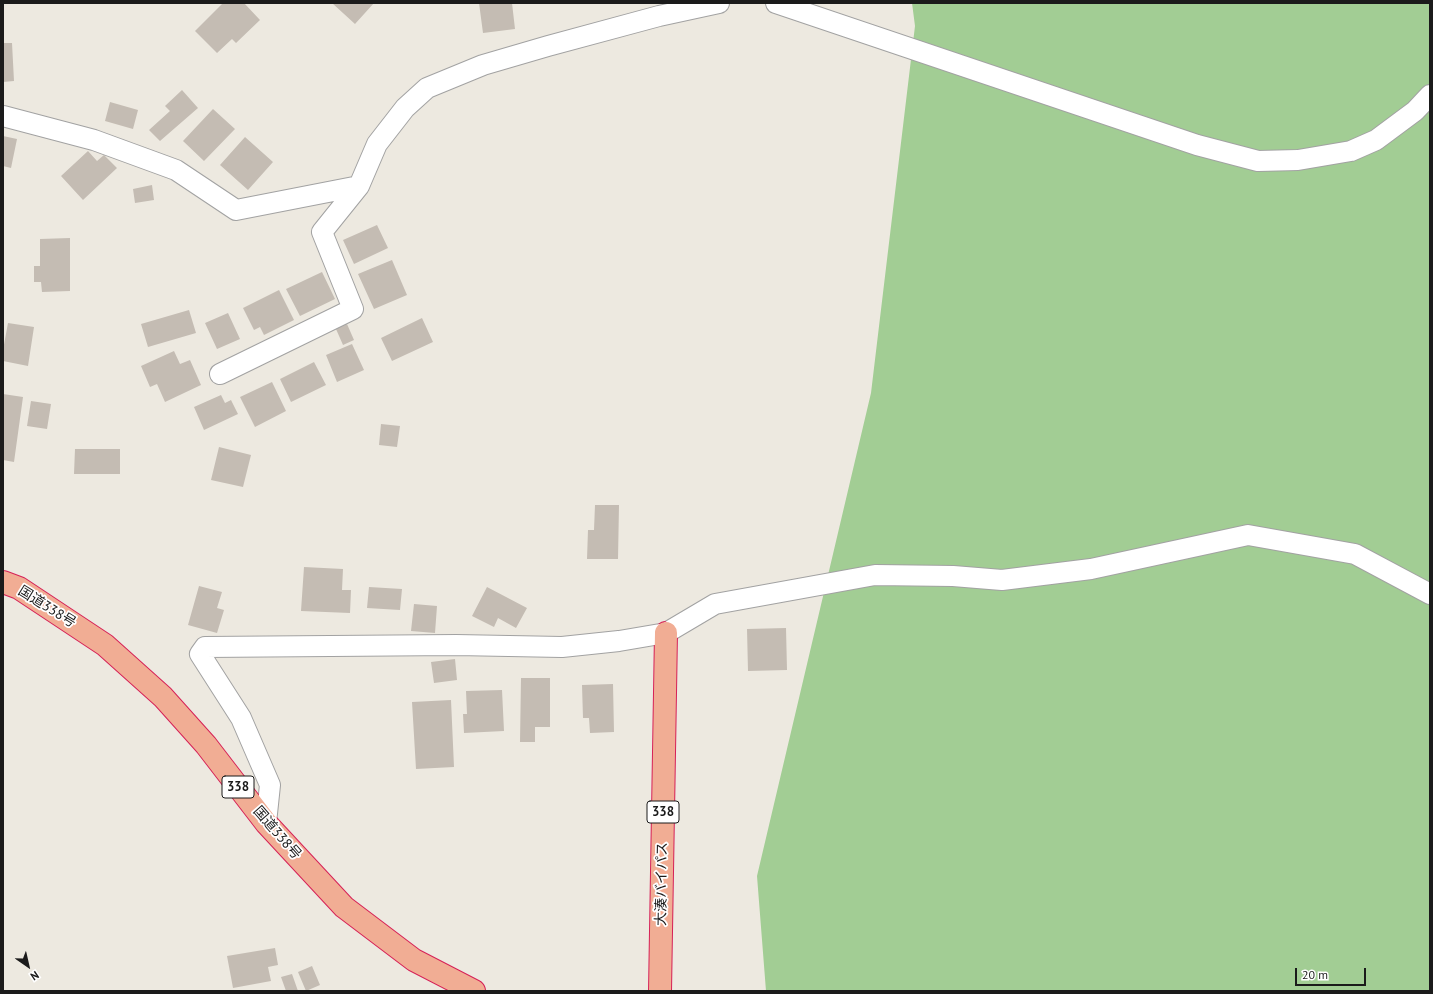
<!DOCTYPE html>
<meta charset="utf-8">
<style>
body{margin:0}
#map{position:relative;width:1433px;height:994px;overflow:hidden;background:#ede9e0;font-family:"PT Sans",sans-serif}
canvas{display:block}
.frame{position:absolute;inset:0;border:4px solid #1b1b1b;pointer-events:none}
.north{position:absolute;left:8px;top:946px;width:40px;height:40px;-webkit-text-stroke:3px #fff;paint-order:stroke;rotate:146deg;font-size:11px;font-weight:700;line-height:16px;text-align:center;color:#1b1b1b}
.north::after{content:'';display:block;margin:auto;width:14px;height:18px;background:#1b1b1b;clip-path:polygon(50% 0,100% 100%,50% 72%,0 100%)}
.scale{position:absolute;left:1295px;top:968px;width:71px;height:18px;box-sizing:border-box;border:2px solid #1b1b1b;border-top:0;padding-left:5px;font-size:12px;line-height:14px;white-space:nowrap;color:#1b1b1b;-webkit-text-stroke:3px #fff;paint-order:stroke}
</style>
<div id="map">
<canvas width="1433" height="994"></canvas>
<div class="frame"></div>
<div class="north">N</div>
<div class="scale">20 m</div>
</div>
<script>
const ctx = document.querySelector('canvas').getContext('2d');
ctx.lineJoin = 'round';
function fillPath(path, color) { ctx.fillStyle = color; ctx.fill(path, 'evenodd'); }
const poly = rows => new Path2D(rows.map(r => 'M' + r).join(''));
function stroke(path, color, width, dash) { ctx.strokeStyle = color; ctx.lineWidth = width; ctx.lineCap = dash ? 'butt' : 'round'; ctx.setLineDash(dash || []); ctx.stroke(path); }
function drawText(font, color, halo, rows, align = 'center') {
  ctx.font = font + ' "PT Sans","Noto Sans JP",sans-serif'; ctx.lineWidth = 3.5; ctx.setLineDash([]); ctx.textBaseline = 'middle'; ctx.strokeStyle = halo; ctx.fillStyle = color; for (const [text, x, y, turn = 0] of rows) {
    ctx.save(); ctx.translate(x, y); ctx.rotate((+turn || 0) * Math.PI / 180); ctx.textAlign = isNaN(turn) ? turn : align; if (halo) ctx.strokeText(text, 0, 0); ctx.fillText(text, 0, 0); ctx.restore();
  }
}
fillPath(poly([
 [912,3,1430,3,1430,991,766,991,757,876,871,393,915,26]
]), '#a2cd94');
fillPath(poly([
 [223,3,244,3,260,20,236,43,232,39,217,53,195,31],
 [332,3,374,3,355,24],
 [479,3,512,3,515,29,483,33],
 [3,43,12,43,14,81,3,82],
 [182,90,198,108,160,141,149,130,170,111,165,106],
 [110,102,138,110,133,129,105,121],
 [213,109,235,129,204,161,183,141],
 [3,136,17,139,11,168,3,166],
 [245,137,273,162,248,190,220,165],
 [88,151,97,161,104,155,117,168,83,200,61,176],
 [152,185,154,200,135,203,133,189],
 [377,225,388,248,354,264,343,240],
 [70,238,70,291,42,292,41,282,34,282,34,266,40,266,40,239],
 [392,260,407,295,374,309,358,274],
 [322,272,335,299,300,316,286,289],
 [279,290,294,320,264,335,260,327,254,330,243,308],
 [189,310,196,333,148,347,141,324],
 [228,313,240,339,217,349,205,323],
 [422,318,433,342,392,361,381,338],
 [8,323,34,327,28,366,3,361,3,350],
 [347,324,354,340,343,345,336,329],
 [352,344,364,370,337,382,326,355],
 [174,351,180,364,190,360,201,385,165,402,157,384,150,387,141,366],
 [314,362,326,385,291,402,280,379],
 [272,382,286,411,255,427,240,397],
 [3,394,23,397,14,462,3,460],
 [221,395,225,403,231,400,238,414,204,430,194,407],
 [31,401,51,404,47,429,27,426],
 [381,424,400,426,397,447,379,445],
 [219,447,251,455,243,487,211,480],
 [75,449,120,449,120,474,74,474],
 [595,505,619,505,618,559,587,559,588,530,594,530],
 [304,567,343,569,342,590,351,590,350,613,301,611],
 [199,586,222,592,217,608,224,610,217,633,188,625],
 [369,587,402,589,400,610,367,608],
 [487,587,527,608,516,628,498,618,494,627,472,616],
 [414,604,437,606,435,633,411,631],
 [786,628,787,670,748,671,747,629],
 [455,659,457,680,434,683,431,662],
 [521,678,550,678,550,727,535,727,535,742,520,742],
 [613,684,614,732,590,733,589,718,583,718,582,685],
 [502,690,504,731,464,733,463,714,467,714,466,691],
 [451,700,454,767,416,769,412,702],
 [275,948,278,965,268,967,271,981,233,988,227,956],
 [312,966,320,985,306,991,298,972],
 [292,974,298,991,286,991,281,977]
]), '#c4bcb3');
const minor = poly([
 [776,3,1197,145,1258,161,1298,160,1351,151,1376,140,1415,111,1430,95],
 [3,116,94,140,176,170,236,210,359,186,377,144,405,108,427,88,483,65,548,46,659,16,719,3],
 [220,374,353,309,322,232,359,186],
 [266,823,270,785,241,718,200,654,205,647,456,645,562,647,619,641,666,633,715,604,875,575,953,576,1002,580,1091,569,1248,535,1355,554,1430,594]
]);
const trunk = poly([
 [3,582,19,588,105,645,163,697,206,745,266,823,344,907,414,960,474,991],
 [660,991,666,633]
]);
stroke(minor, '#a2a2a2', 22);
stroke(trunk, '#d62157', 24);
stroke(minor, '#fff', 20);
stroke(trunk, '#f1ad94', 22);
for (const [x, y, w] of [
 [238,787,32],
 [663,812,32]
]) { const box = new Path2D(); box.roundRect(x - w / 2, y - 11, w, 22, 3); ctx.fillStyle = '#fff'; ctx.fill(box); stroke(box, '#1b1b1b', 1); }
drawText('bold 13px', '#1b1b1b', null, [
 ["338",238,787],
 ["338",663,812]
]);
drawText('14px', '#1b1b1b', '#fff', [
 ["国道338号",47,607,32],
 ["国道338号",277,833,49],
 ["大湊バイパス",662,884,-89]
]);
</script>
